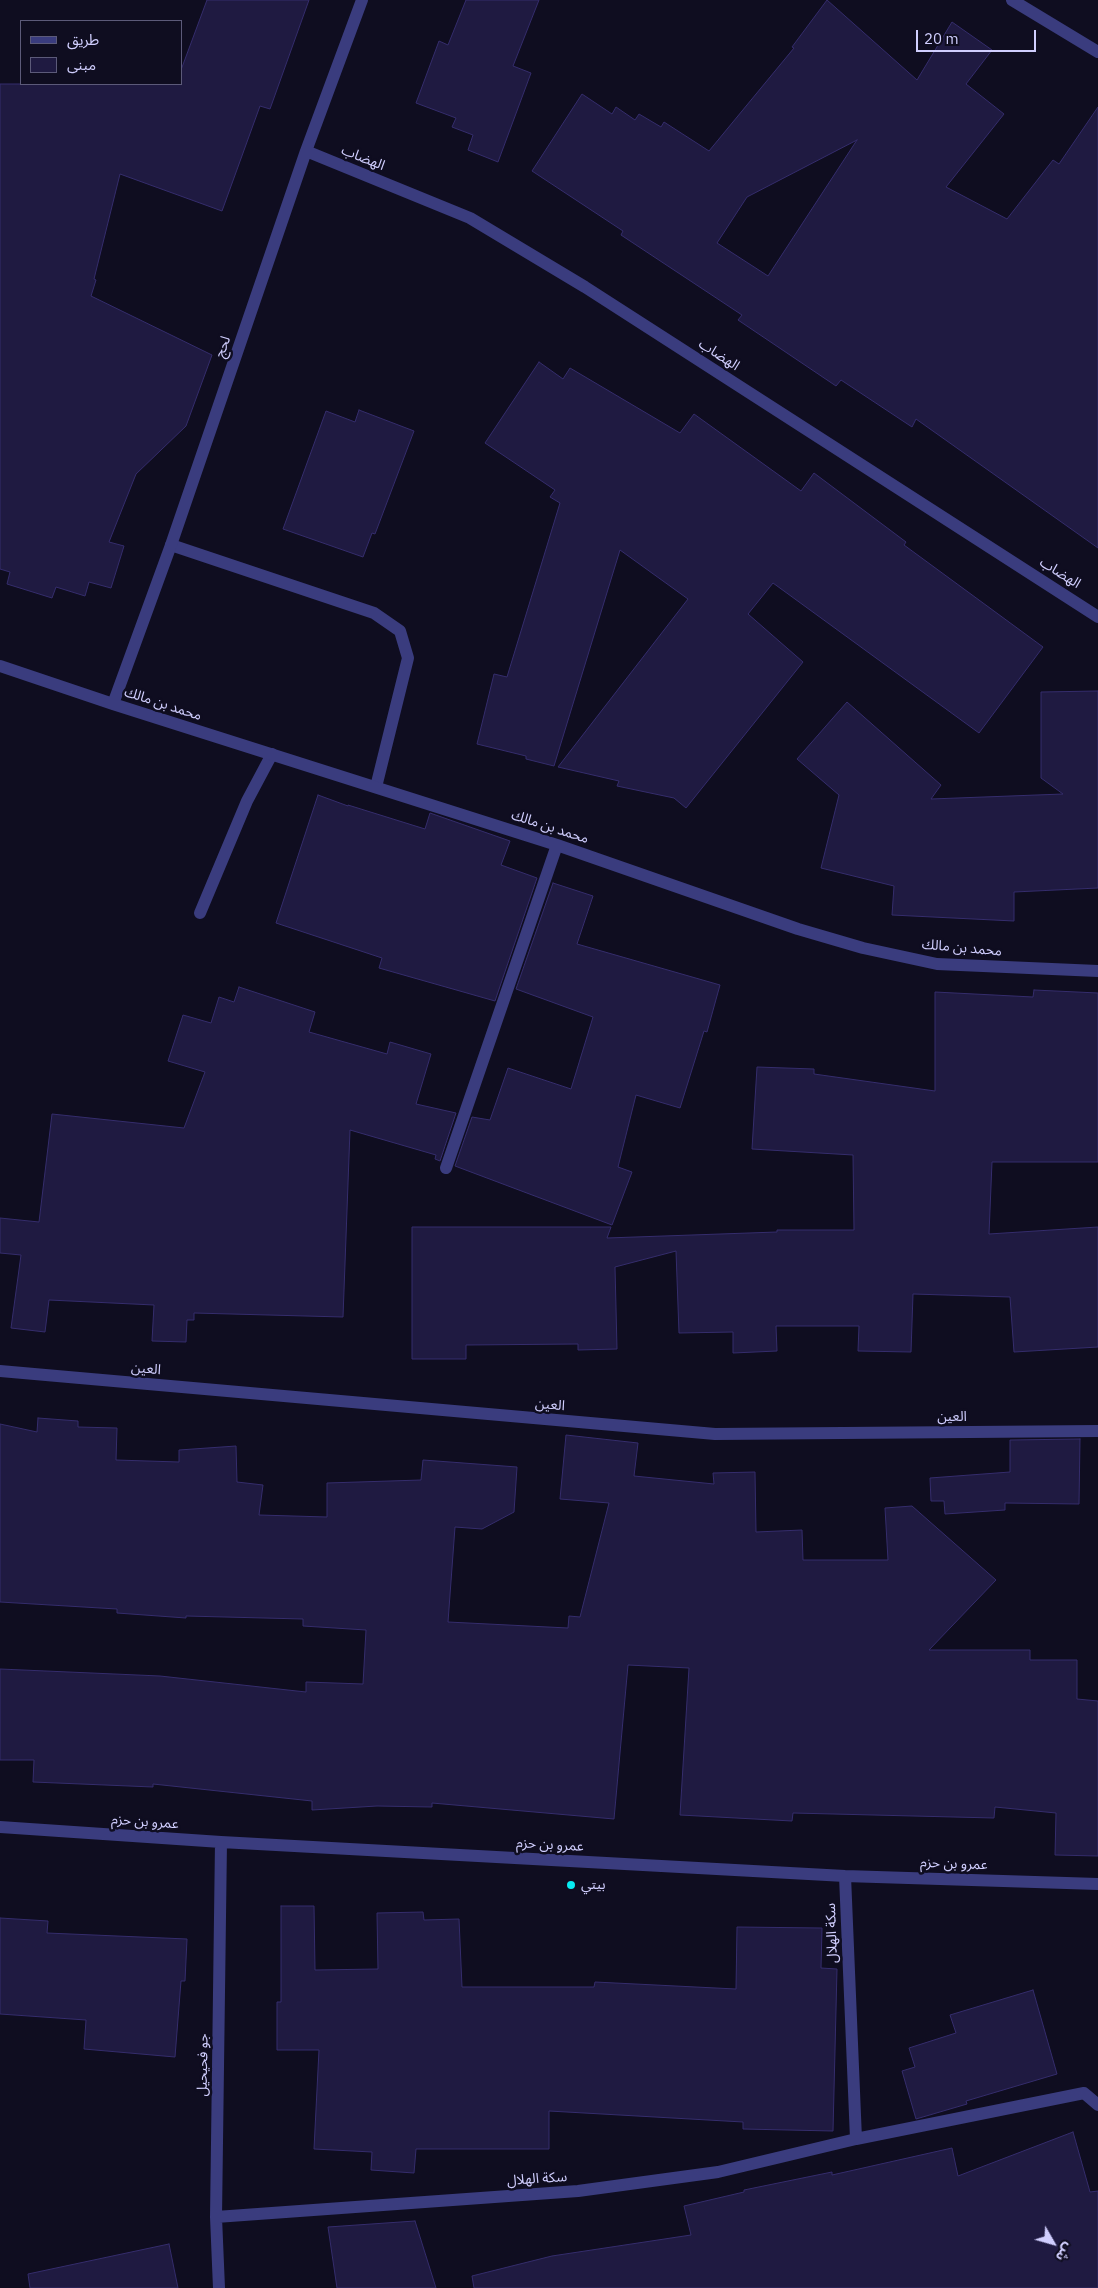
<!DOCTYPE html>
<meta charset="utf-8">
<style>
body{margin:0}
#map{position:relative;width:1098px;height:2288px;overflow:hidden;background:#0f0d20;font-family:"IBM Plex Sans","Noto Sans Arabic",sans-serif}
canvas{display:block}
.legend{position:absolute;left:20px;top:20px;width:162px;height:65px;box-sizing:border-box;background:#0f0d20;border:1px solid #5c5a79;margin:0;padding:6px 9px;list-style:none;font-size:15px;color:#d0cefe}
.legend li{display:flex;align-items:center;gap:10px;height:25px}
.legend b{width:25px;border:1px solid #5c5a79}
.north{position:absolute;left:1028px;top:2218px;width:50px;height:50px;-webkit-text-stroke:4px #0f0d20;paint-order:stroke;rotate:128deg;font-size:14px;font-weight:700;line-height:20px;text-align:center;color:#d0cefe}
.north::after{content:'';display:block;margin:auto;width:18px;height:22px;background:#d0cefe;clip-path:polygon(50% 0,100% 100%,50% 72%,0 100%)}
.scale{position:absolute;left:916px;top:30px;width:120px;height:22px;box-sizing:border-box;border:2px solid #d0cefe;border-top:0;padding-left:6px;font-size:15px;line-height:18px;white-space:nowrap;color:#d0cefe;-webkit-text-stroke:4px #0f0d20;paint-order:stroke}
</style>
<div id="map">
<canvas width="1098" height="2288"></canvas>
<ul class="legend">
<li><b style="height:6px;background:#3a3c7e"></b>طريق</li>
<li><b style="height:14px;background:#1f1a41"></b>مبنى</li>
</ul>
<div class="north">ش</div>
<div class="scale">20 m</div>
</div>
<script>
const ctx = document.querySelector('canvas').getContext('2d');
ctx.lineJoin = 'round';
function fillPath(path, color) { ctx.fillStyle = color; ctx.fill(path, 'evenodd'); }
const poly = rows => new Path2D(rows.map(r => 'M' + r).join(''));
function stroke(path, color, width, dash) { ctx.strokeStyle = color; ctx.lineWidth = width; ctx.lineCap = dash ? 'butt' : 'round'; ctx.setLineDash(dash || []); ctx.stroke(path); }
function drawText(font, color, halo, rows, align = 'center') {
  ctx.font = font + ' "IBM Plex Sans","Noto Sans Arabic",sans-serif'; ctx.lineWidth = 5; ctx.setLineDash([]); ctx.textBaseline = 'middle'; ctx.strokeStyle = halo; ctx.fillStyle = color; for (const [text, x, y, turn = 0] of rows) {
    ctx.save(); ctx.translate(x, y); ctx.rotate((+turn || 0) * Math.PI / 180); ctx.textAlign = isNaN(turn) ? turn : align; if (halo) ctx.strokeText(text, 0, 0); ctx.fillText(text, 0, 0); ctx.restore();
  }
}
const building = poly([
 [207,0,309,0,270,109,260,106,222,211,120,174,94,279,96,280,91,296,212,355,186,426,136,474,109,542,124,546,111,588,89,582,85,596,56,587,52,598,7,584,10,572,0,569,0,84,181,84,181,70,207,0],
 [466,0,539,0,513,66,531,73,498,162,468,150,473,135,452,127,456,118,416,103,439,41,448,45,466,0],
 [827,0,917,80,952,22,992,50,966,84,1004,114,946,187,1007,219,1053,160,1059,164,1098,107,1098,548,916,419,912,427,841,380,836,386,738,320,742,315,621,235,623,231,532,171,582,94,612,114,616,107,635,120,639,114,661,127,664,122,709,151,794,48,792,47,827,0],
 [857,140,768,276,717,243,747,197,857,140],
 [539,362,563,379,570,368,680,433,694,414,801,491,814,473,906,542,904,545,1043,647,979,733,773,583,748,614,803,662,686,808,674,798,617,786,619,781,558,767,688,599,620,550,554,766,526,759,526,756,477,744,494,674,507,677,560,503,550,497,555,490,485,443,539,362],
 [359,410,414,431,375,534,372,533,363,557,283,529,326,411,355,422,359,410],
 [1098,691,1098,888,1014,892,1014,921,892,915,894,886,821,868,839,795,797,759,847,702,941,785,931,799,1063,794,1041,778,1041,692,1098,691],
 [318,795,348,806,348,805,425,829,430,813,510,841,501,865,537,878,495,1001,379,968,382,958,276,923,318,795],
 [553,883,593,896,577,944,720,985,707,1032,704,1031,680,1108,636,1095,618,1167,632,1172,612,1225,455,1166,472,1117,490,1120,508,1068,571,1089,593,1017,516,989,553,883],
 [239,987,315,1012,309,1032,387,1054,390,1042,431,1054,416,1104,456,1113,440,1161,435,1159,436,1155,350,1130,343,1317,194,1313,194,1320,187,1320,186,1342,152,1341,154,1305,49,1300,45,1332,11,1328,21,1255,0,1253,0,1218,39,1222,52,1114,184,1128,205,1072,168,1061,183,1015,211,1023,219,997,234,1002,239,987],
 [1034,990,1098,993,1098,1162,992,1162,989,1234,1098,1227,1098,1347,1014,1352,1010,1297,913,1294,911,1352,858,1351,859,1326,776,1326,777,1351,733,1353,733,1332,679,1333,676,1251,615,1267,617,1349,578,1350,578,1344,466,1345,466,1359,412,1359,412,1227,611,1227,607,1238,777,1232,777,1230,854,1230,853,1155,752,1149,757,1067,814,1069,814,1074,935,1091,935,992,1033,997,1034,990],
 [38,1418,78,1421,78,1427,117,1428,116,1460,179,1462,179,1450,236,1446,237,1482,263,1485,259,1515,327,1517,327,1483,421,1480,423,1460,517,1467,514,1512,482,1529,455,1527,448,1622,568,1628,569,1616,580,1617,609,1503,560,1499,566,1435,638,1443,634,1476,714,1484,713,1473,755,1472,756,1532,802,1530,803,1560,888,1560,885,1508,912,1506,996,1580,929,1650,1030,1650,1030,1660,1077,1660,1077,1699,1098,1701,1098,1856,1055,1855,1056,1813,995,1807,994,1818,793,1813,792,1821,680,1815,689,1668,628,1665,614,1819,432,1803,432,1807,377,1806,312,1810,312,1801,153,1784,153,1787,33,1782,34,1760,0,1760,0,1669,160,1676,306,1692,306,1682,363,1684,366,1630,303,1626,303,1619,186,1616,186,1618,117,1613,117,1609,0,1602,0,1424,37,1432,38,1418],
 [1080,1439,1079,1504,1005,1503,1005,1510,945,1514,944,1501,931,1501,930,1478,1010,1472,1010,1440,1080,1439],
 [281,1906,314,1906,315,1970,378,1969,377,1913,423,1912,424,1920,459,1919,462,1987,594,1987,595,1982,736,1989,737,1927,822,1928,821,1968,837,1969,833,2131,743,2129,743,2122,549,2111,549,2149,416,2149,414,2173,371,2170,372,2152,314,2149,319,2050,277,2050,277,2002,281,2002,281,1906],
 [0,1918,48,1921,47,1933,187,1939,185,1981,181,1981,175,2057,84,2049,86,2020,0,2014,0,1918],
 [1033,1990,1057,2074,966,2101,967,2104,916,2119,902,2071,915,2067,909,2048,956,2033,950,2015,1033,1990],
 [1073,2132,1090,2192,1098,2191,1098,2288,474,2288,472,2276,552,2256,691,2235,684,2206,744,2192,744,2190,832,2172,832,2175,952,2148,958,2176,1073,2132],
 [415,2221,436,2288,337,2288,328,2227,415,2221],
 [169,2244,178,2288,30,2288,28,2274,169,2244]
]);
fillPath(building, '#1f1a41');
stroke(building, '#352d6c', 1);
stroke(poly([
 [171,545,374,613,400,631,408,658,376,787],
 [200,913,247,801,272,754]
]), '#3a3c7e', 12);
stroke(poly([
 [1012,0,1098,52],
 [306,151,470,218,585,287,1098,617],
 [0,666,113,704,557,845,798,929,863,948,937,964,1098,971],
 [113,704,171,545,306,151,362,0],
 [446,1168,557,845],
 [0,1371,715,1434,1098,1431],
 [0,1827,221,1842,845,1876,1098,1884],
 [845,1876,856,2139],
 [216,2217,578,2191,718,2172,856,2139,1084,2093,1098,2105],
 [219,2288,216,2217,221,1842]
]), '#3a3c7e', 12);
for (const [x, y, r, color] of [
 [571,1885,5,"#07ebf1"]
]) { const dot = new Path2D(); dot.arc(x, y, r, 0, 2 * Math.PI); ctx.fillStyle = color; ctx.fill(dot); stroke(dot, '#0f0d20', 2); }
drawText('14px', '#d0cefe', '#0f0d20', [
 ["الهضاب",363,158,22],
 ["لحج",223,347,-71],
 ["الهضاب",719,355,33],
 ["الهضاب",1060,573,32],
 ["محمد بن مالك",163,704,18],
 ["محمد بن مالك",550,827,18],
 ["محمد بن مالك",962,948,5],
 ["العين",146,1369,5],
 ["العين",550,1405,5],
 ["العين",952,1417],
 ["عمرو بن حزم",145,1822,4],
 ["عمرو بن حزم",550,1845,3],
 ["عمرو بن حزم",954,1864,2],
 ["سكة الهلال",832,1933,-92],
 ["جو فحيحيل",203,2065,-89],
 ["سكة الهلال",537,2179,-4]
]);
drawText('14px', '#d0cefe', '#0f0d20', [
 ["بيتي",581,1885]
], 'left');
</script>
